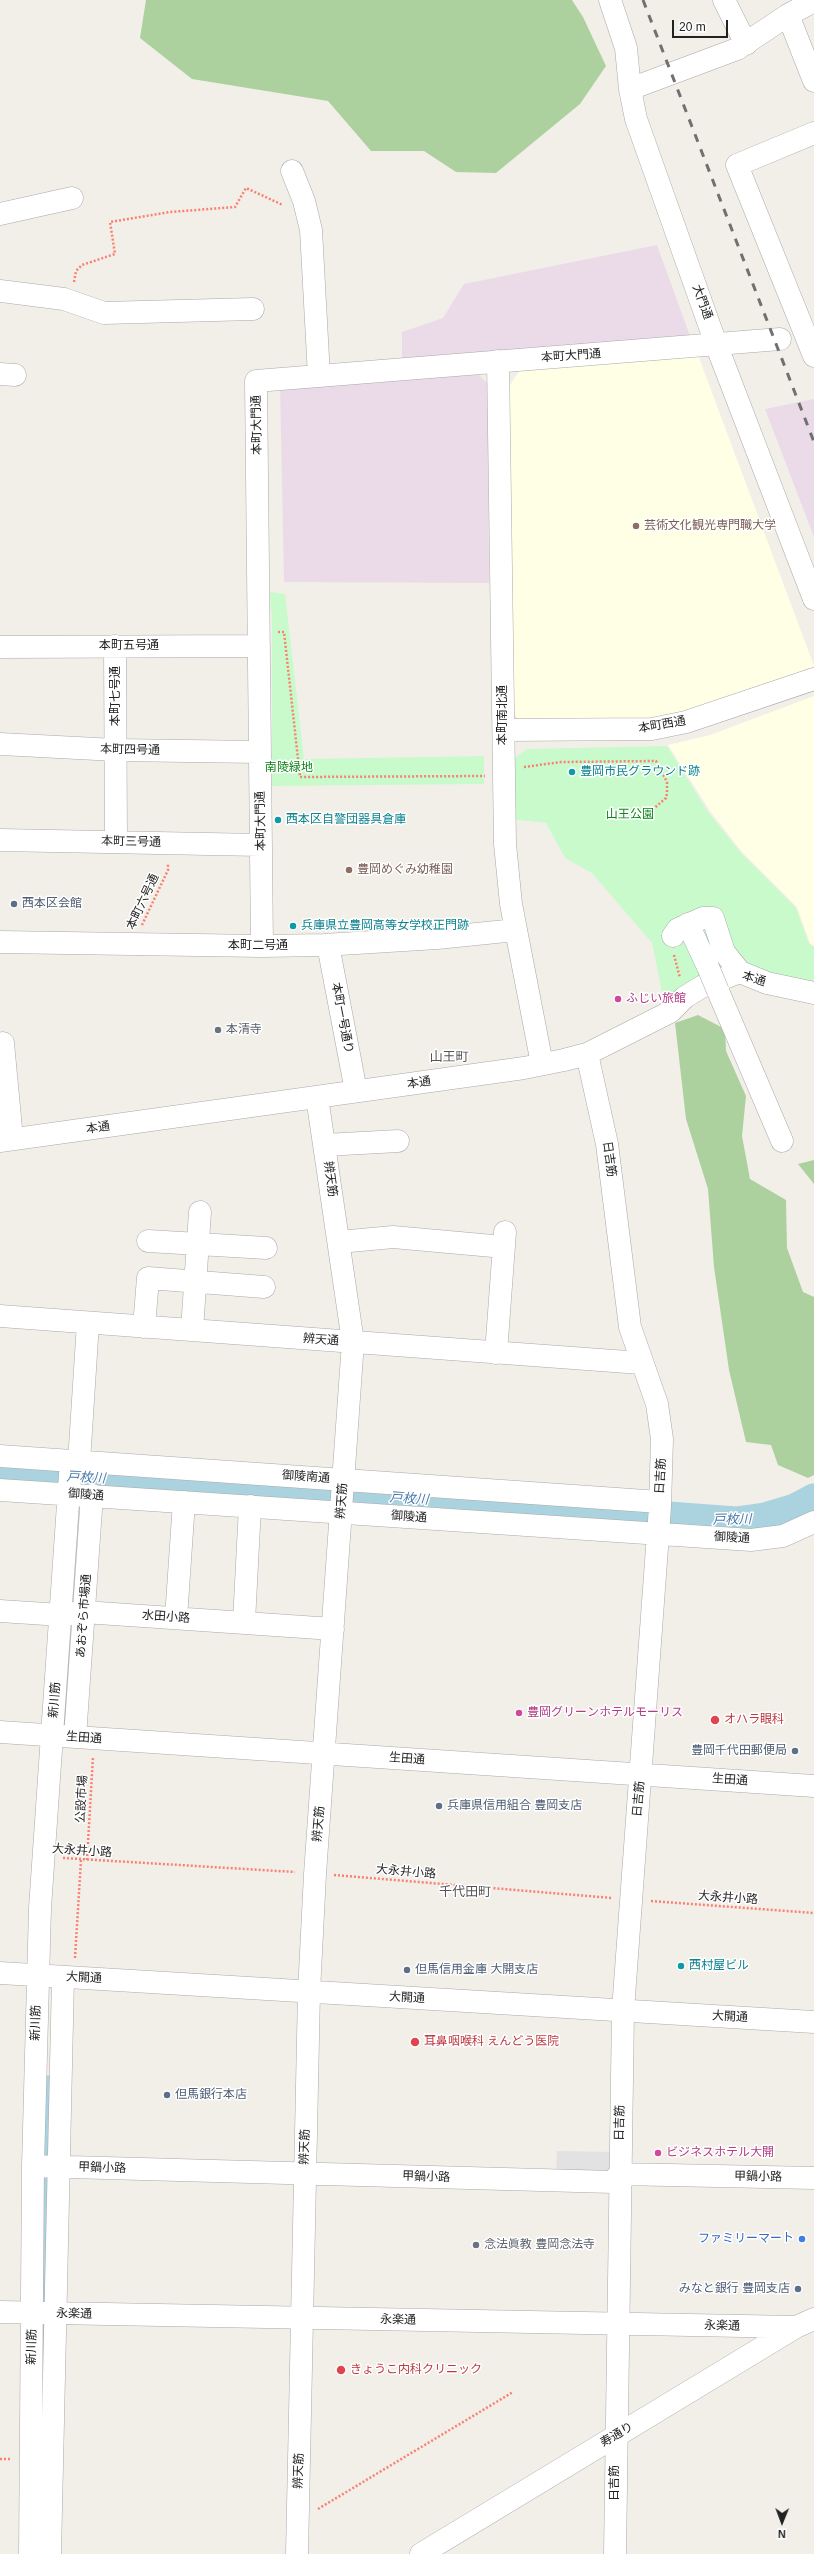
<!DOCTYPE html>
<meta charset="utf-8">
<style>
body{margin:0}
#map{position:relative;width:814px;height:2554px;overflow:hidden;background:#f2efe9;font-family:Helvetica,sans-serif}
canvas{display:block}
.north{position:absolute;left:762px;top:2502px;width:40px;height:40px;-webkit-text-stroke:3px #fff;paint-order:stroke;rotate:181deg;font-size:11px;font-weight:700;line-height:16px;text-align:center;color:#222}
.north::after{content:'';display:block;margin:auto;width:14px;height:18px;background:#222;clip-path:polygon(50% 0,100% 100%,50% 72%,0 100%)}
.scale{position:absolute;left:672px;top:20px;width:56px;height:18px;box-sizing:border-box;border:2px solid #222;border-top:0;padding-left:5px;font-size:12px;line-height:14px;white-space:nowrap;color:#222;-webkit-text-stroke:3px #fff;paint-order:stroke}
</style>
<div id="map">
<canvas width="814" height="2554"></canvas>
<div class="north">N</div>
<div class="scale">20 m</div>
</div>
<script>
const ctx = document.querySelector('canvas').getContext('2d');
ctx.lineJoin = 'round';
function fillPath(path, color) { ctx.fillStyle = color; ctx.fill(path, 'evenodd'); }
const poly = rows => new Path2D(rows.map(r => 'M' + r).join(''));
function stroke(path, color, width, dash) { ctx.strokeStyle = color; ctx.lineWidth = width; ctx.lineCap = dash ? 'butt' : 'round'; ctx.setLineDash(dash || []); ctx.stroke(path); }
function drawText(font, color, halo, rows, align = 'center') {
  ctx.font = font + ' Helvetica,"Noto Sans JP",sans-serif'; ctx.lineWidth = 3; ctx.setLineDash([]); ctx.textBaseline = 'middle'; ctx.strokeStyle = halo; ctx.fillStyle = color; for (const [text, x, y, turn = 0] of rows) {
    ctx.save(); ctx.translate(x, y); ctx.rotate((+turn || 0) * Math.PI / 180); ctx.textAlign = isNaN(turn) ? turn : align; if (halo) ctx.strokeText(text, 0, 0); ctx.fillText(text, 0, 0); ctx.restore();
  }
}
fillPath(poly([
 [657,245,690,336,402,359,402,332,443,318,464,284],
 [476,372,488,384,489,583,284,582,280,386],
 [814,399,814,537,765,409]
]), '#ebdbe8');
fillPath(poly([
 [698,355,814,666,729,701,654,719,520,721,510,709,508,388,520,370],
 [814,696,814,946,810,943,797,907,742,852,710,811,668,745,710,735]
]), '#ffffe5');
fillPath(poly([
 [146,0,572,0,583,17,606,66,580,104,496,173,456,172,424,151,371,151,328,101,192,79,140,38],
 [698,1015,725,1029,726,1051,746,1096,742,1136,750,1179,786,1200,787,1248,803,1292,814,1297,814,1475,808,1478,778,1465,771,1445,746,1442,729,1370,714,1267,708,1189,686,1119,675,1023],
 [814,1160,814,1184,798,1164]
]), '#add19e');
fillPath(poly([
 [270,592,285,594,304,759,484,756,484,784,272,786,272,623],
 [667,746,708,812,741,853,796,908,809,944,814,947,814,985,784,980,755,967,665,1006,652,943,592,873,565,858,546,823,511,819,511,761,527,749]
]), '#c8facc');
fillPath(poly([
 [557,2151,613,2152,614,2176,556,2176]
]), '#e2e2e2');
stroke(poly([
 [46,2162,48,2078],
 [44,2308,46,2171],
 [42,2352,43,2317]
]), '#aad3df', 5.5);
stroke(poly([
 [0,1473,319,1492,736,1523,765,1519,795,1510,814,1500]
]), '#aad3df', 33);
const minor = poly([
 [610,0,626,48,630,89,636,119,716,344,814,599],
 [724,0,746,44],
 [788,15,814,81],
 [630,89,737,49,788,15,814,1],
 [814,133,737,165,814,356],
 [292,171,304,201,311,230,319,376],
 [0,214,72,198],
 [0,291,64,299,104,313,253,309],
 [498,361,505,844,511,904,542,1064],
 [0,374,15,375],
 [115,646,116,842],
 [0,647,259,646],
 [504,730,652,729,686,722,814,679],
 [0,744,116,750,260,752],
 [0,840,261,845],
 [688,924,708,967],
 [673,936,678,929,703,918,713,918,724,952,740,972],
 [0,942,262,946,324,945,437,938,516,930],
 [328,945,356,1091],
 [262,946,256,381,780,339],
 [718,991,782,1141],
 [3,1043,12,1139],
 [587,1054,607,1144,630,1327,657,1404,662,1439,660,1507,623,2010,615,2554],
 [0,1141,524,1068,564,1060,587,1054,670,1012,685,997,703,986,740,972,767,983,814,993],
 [325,1145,398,1141],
 [148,1241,266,1248],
 [339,1242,393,1237,504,1247],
 [0,1316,641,1363],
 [144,1327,148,1278,264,1287],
 [192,1330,200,1212],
 [496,1353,505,1232],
 [0,1456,660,1502],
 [79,1462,88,1323],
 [0,1490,751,1540,783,1536,814,1522],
 [0,1611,61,1615,84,1612,333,1629],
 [176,1618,184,1502],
 [244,1622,250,1506],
 [0,1732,814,1786],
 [75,1737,92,1495],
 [0,1973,814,2022],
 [33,2166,613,2182,619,2174,814,2178],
 [0,2312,796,2327],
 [30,2554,33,2166,40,1908,71,1461],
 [50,2554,63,1977],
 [297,2554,309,1992,315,1874,353,1342,317,1097],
 [421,2554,796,2327,814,2319]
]);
stroke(minor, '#a9a9a9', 23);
stroke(poly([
 [74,282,76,271,82,265,115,254,110,222,170,212,235,207,246,188,283,205],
 [278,632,284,632,300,777,485,776],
 [524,767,561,762,656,761,667,782,667,793,666,798,652,810],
 [142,925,168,870,168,864],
 [674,955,680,978],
 [63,1858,295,1872],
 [87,1860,93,1757],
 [334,1875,612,1898],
 [651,1901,814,1913],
 [75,1958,81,1860],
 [0,2459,12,2459],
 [318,2509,513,2392]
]), '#fa8072', 2.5, [2, 2]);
stroke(minor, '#fff', 22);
stroke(poly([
 [643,0,814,442]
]), '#707070', 3, [8, 8]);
const minorBridge = poly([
 [708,967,718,991]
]);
stroke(minorBridge, '#a9a9a9', 23, []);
stroke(minorBridge, '#fff', 22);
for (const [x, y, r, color] of [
 [636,526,4,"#8d6e63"],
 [572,772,4,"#0f9aa8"],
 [278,820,4,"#0f9aa8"],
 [349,870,4,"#8d6e63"],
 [14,904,4,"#5c6f8a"],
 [293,926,4,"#0f9aa8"],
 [618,999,4,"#d1479c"],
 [218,1030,4,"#6b7280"],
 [519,1713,4,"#d1479c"],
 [715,1720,5,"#e0444e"],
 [795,1751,4,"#5c6f8a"],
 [439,1806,4,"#5c6f8a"],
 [681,1966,4,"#0f9aa8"],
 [407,1970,4,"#5c6f8a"],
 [415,2042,5,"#e0444e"],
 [167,2095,4,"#5c6f8a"],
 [658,2153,4,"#d1479c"],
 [802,2239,4,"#3f7fe0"],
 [476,2245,4,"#6b7280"],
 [798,2289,4,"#5c6f8a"],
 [341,2370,5,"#e0444e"]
]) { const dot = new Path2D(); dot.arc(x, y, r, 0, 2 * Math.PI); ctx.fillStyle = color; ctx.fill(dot); stroke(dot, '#fff', 1.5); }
drawText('12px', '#222', '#fff', [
 ["大門通",702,302,70],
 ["本町大門通",571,356,-4],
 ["本町大門通",257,425,-91],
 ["本町五号通",129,646],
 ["本町七号通",116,696,-90],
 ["本町南北通",503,715,-90],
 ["本町西通",662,725,-10],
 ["本町四号通",130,750,1],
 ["本町大門通",261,821,-91],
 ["本町三号通",131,842,1],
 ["本町六号通",143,902,-65],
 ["本町二号通",258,946],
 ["本通",754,979,17],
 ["本町一号通り",342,1018,79],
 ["本通",419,1083,-8],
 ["本通",98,1128,-8],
 ["日吉筋",609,1159,82],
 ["辨天筋",330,1179,82],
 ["辨天通",321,1340,4],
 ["日吉筋",661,1476,-87],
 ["御陵南通",306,1477,4],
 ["御陵通",86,1495,4],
 ["辨天筋",342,1501,-86],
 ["御陵通",409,1517,4],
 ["御陵通",732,1538,3],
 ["あおぞら市場通",84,1616,-86],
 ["水田小路",166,1617,4],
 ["新川筋",55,1700,-86],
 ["生田通",84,1738,4],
 ["生田通",407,1759,4],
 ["生田通",730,1780,4],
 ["公設市場",82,1799,-87],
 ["日吉筋",639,1799,-85],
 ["辨天筋",319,1824,-85],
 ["大永井小路",82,1851,4],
 ["大永井小路",406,1872,5],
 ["大永井小路",728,1898,4],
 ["大開通",84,1978,3],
 ["大開通",407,1998,3],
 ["大開通",730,2017,3],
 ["新川筋",36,2023,-89],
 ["日吉筋",620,2123,-89],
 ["辨天筋",305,2147,-88],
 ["甲鍋小路",102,2168,2],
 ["甲鍋小路",426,2177,2],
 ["甲鍋小路",758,2177,1],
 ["永楽通",74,2314,1],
 ["永楽通",398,2320,1],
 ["永楽通",722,2326,1],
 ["新川筋",32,2347,-89],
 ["寿通り",617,2435,-31],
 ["辨天筋",299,2471,-88],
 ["日吉筋",615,2483,-90]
]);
drawText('12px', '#785e54', '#fff', [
 ["芸術文化観光専門職大学",644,526],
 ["豊岡めぐみ幼稚園",357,870]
], 'left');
drawText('12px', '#0c8416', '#fff', [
 ["南陵緑地",289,768],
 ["山王公園",630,815]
]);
drawText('12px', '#0d838f', '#fff', [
 ["豊岡市民グラウンド跡",580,772],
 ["西本区自警団器具倉庫",286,820],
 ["兵庫県立豊岡高等女学校正門跡",301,926],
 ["西村屋ビル",689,1966]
], 'left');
drawText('12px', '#4e5e75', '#fff', [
 ["西本区会館",22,904],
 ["豊岡千代田郵便局",787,1751,"right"],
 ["兵庫県信用組合 豊岡支店",447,1806],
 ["但馬信用金庫 大開支店",415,1970],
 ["但馬銀行本店",175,2095],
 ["みなと銀行 豊岡支店",790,2289,"right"]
], 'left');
drawText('12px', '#b23c85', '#fff', [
 ["ふじい旅館",626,999],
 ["豊岡グリーンホテルモーリス",527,1713],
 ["ビジネスホテル大開",666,2153]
], 'left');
drawText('12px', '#5b616d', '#fff', [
 ["本清寺",226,1030],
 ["念法眞教 豊岡念法寺",484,2245]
], 'left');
drawText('12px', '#be3a42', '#fff', [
 ["オハラ眼科",724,1720],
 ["耳鼻咽喉科 えんどう医院",424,2042],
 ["きょうこ内科クリニック",350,2370]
], 'left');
drawText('12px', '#366cbe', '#fff', [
 ["ファミリーマート",794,2239]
], 'right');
drawText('13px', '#555', '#fff', [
 ["山王町",449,1057],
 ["千代田町",465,1892]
]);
drawText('italic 13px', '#4a7aab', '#fff', [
 ["戸枚川",86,1478,3],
 ["戸枚川",409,1499,4],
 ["戸枚川",732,1520,-1]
]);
</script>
